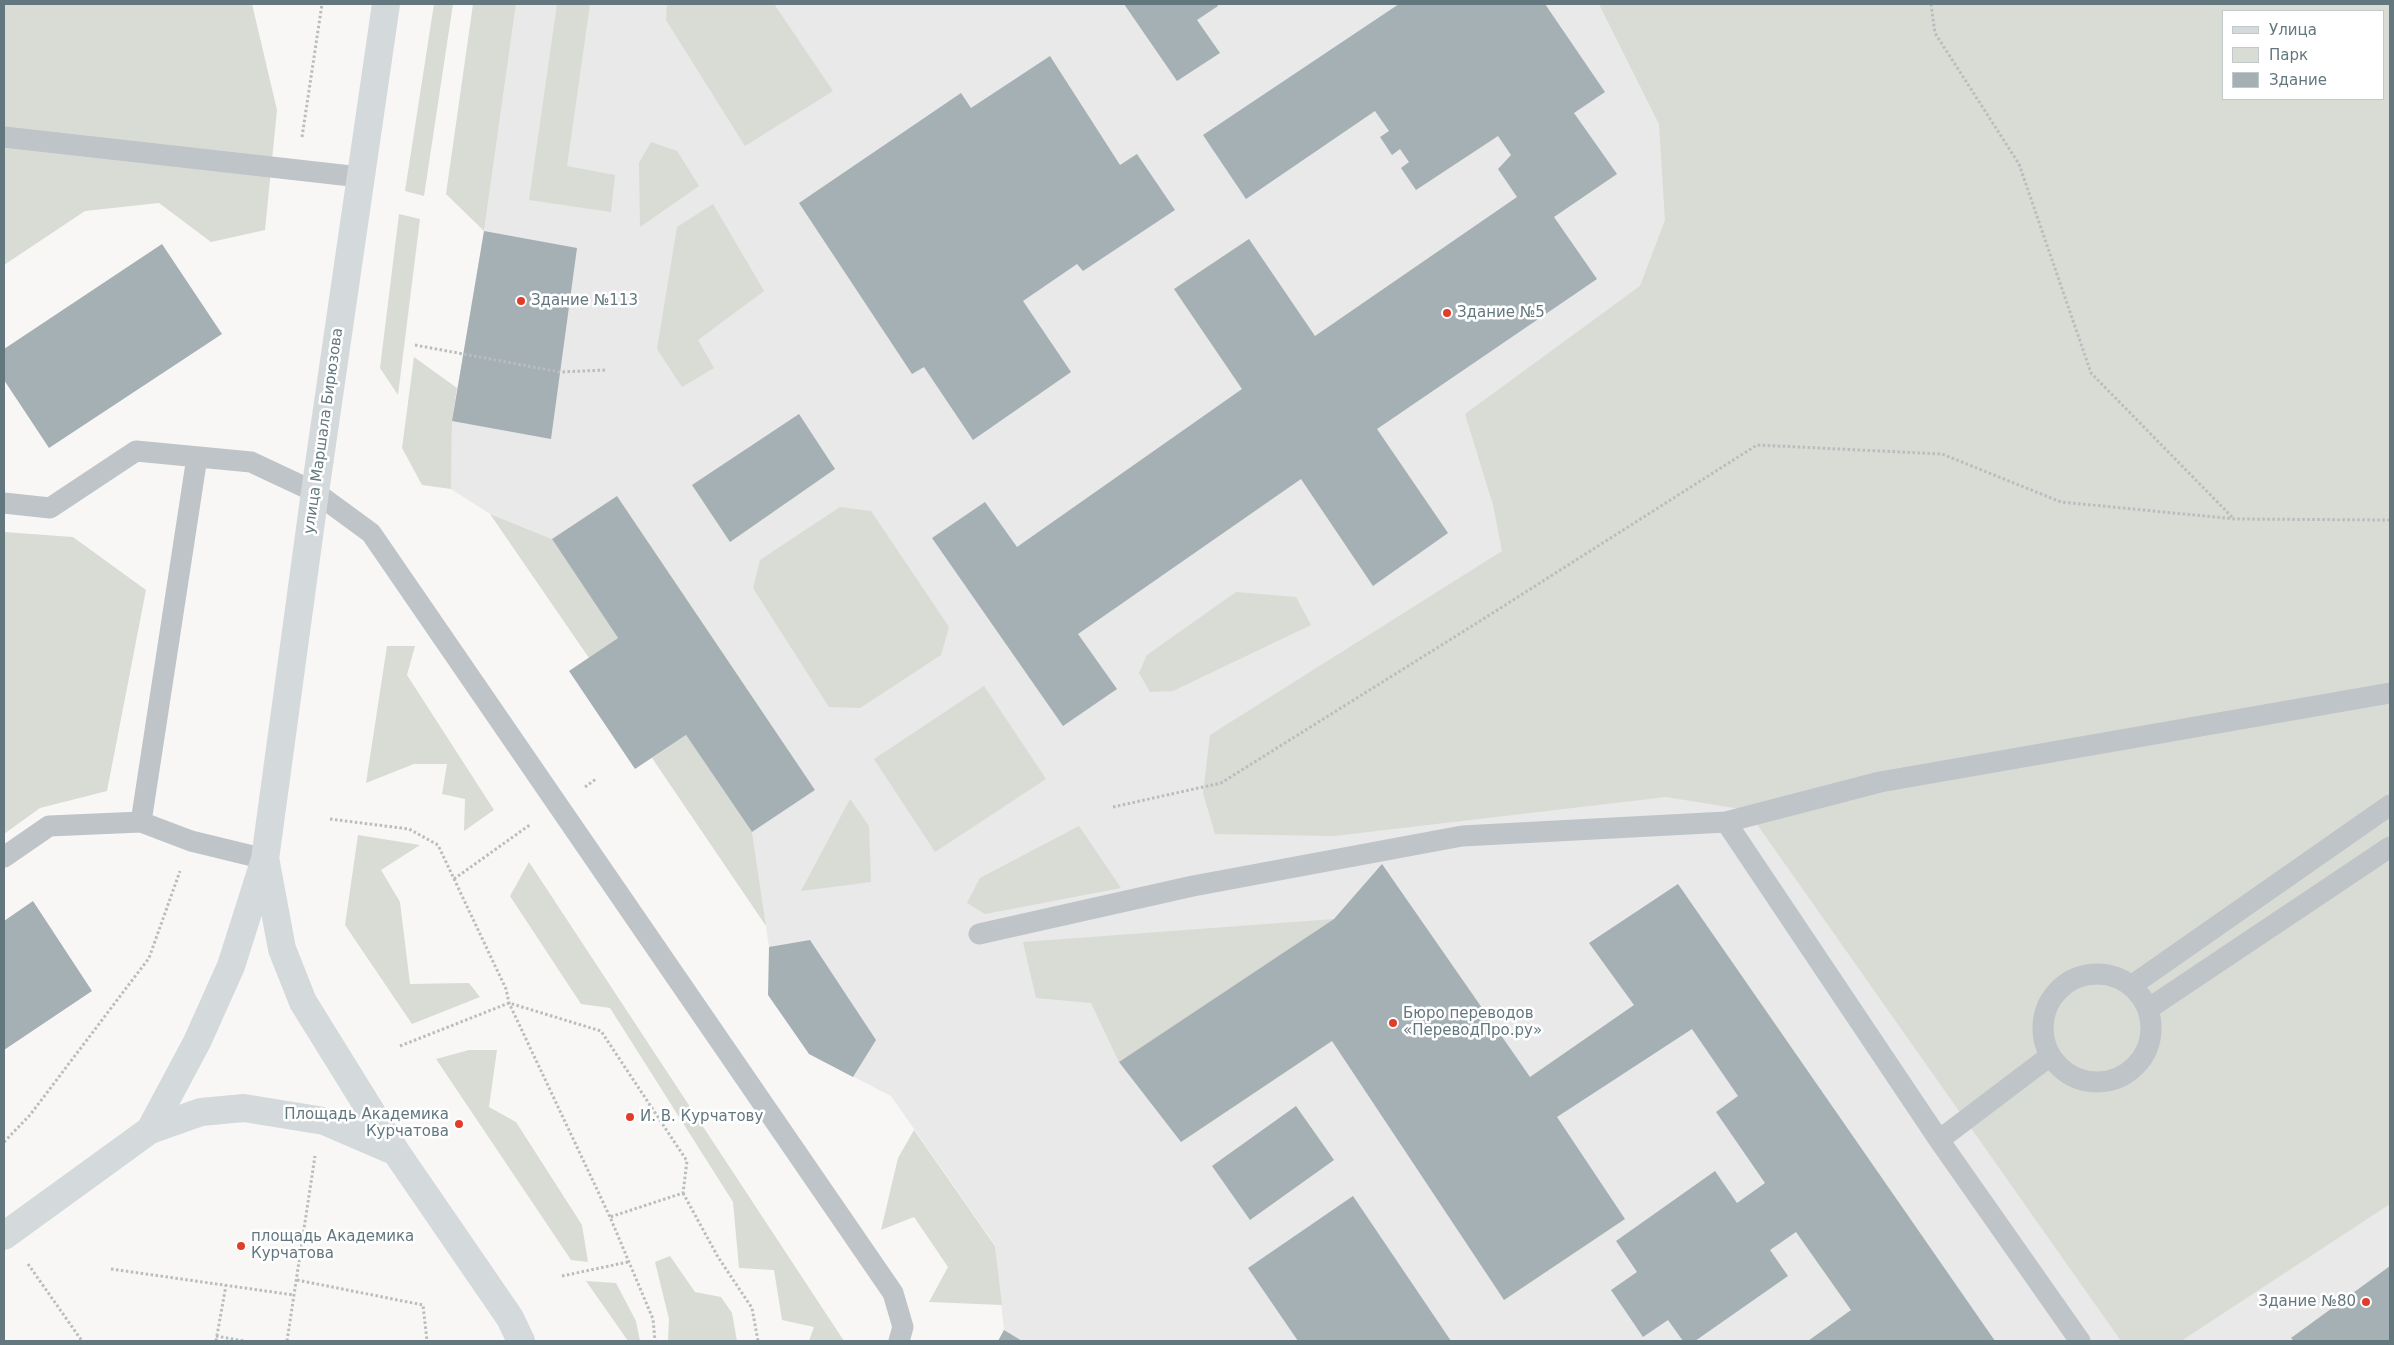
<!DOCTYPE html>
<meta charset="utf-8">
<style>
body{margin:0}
#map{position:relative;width:2394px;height:1345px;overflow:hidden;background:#f8f7f5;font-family:"DejaVu Sans",sans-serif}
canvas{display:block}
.frame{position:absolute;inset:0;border:5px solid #63777f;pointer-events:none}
.legend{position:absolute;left:2222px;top:10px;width:162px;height:90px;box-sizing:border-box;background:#fff;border:1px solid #c1c9cc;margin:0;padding:6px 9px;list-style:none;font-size:15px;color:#63777f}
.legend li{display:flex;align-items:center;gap:10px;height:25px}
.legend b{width:25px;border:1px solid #c1c9cc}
</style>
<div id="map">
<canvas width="2394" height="1345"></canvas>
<div class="frame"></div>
<ul class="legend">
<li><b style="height:6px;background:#d4d9db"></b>Улица</li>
<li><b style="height:14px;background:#d8dcd4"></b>Парк</li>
<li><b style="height:14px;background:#a5b0b4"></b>Здание</li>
</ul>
</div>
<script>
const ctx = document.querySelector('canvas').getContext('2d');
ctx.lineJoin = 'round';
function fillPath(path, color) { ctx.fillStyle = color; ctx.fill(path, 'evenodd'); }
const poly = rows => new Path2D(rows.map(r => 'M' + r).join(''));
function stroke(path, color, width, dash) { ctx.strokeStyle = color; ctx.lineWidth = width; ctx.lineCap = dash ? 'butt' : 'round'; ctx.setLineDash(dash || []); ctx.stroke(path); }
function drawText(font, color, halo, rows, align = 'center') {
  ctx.font = font + ' "DejaVu Sans",sans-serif'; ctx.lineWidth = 5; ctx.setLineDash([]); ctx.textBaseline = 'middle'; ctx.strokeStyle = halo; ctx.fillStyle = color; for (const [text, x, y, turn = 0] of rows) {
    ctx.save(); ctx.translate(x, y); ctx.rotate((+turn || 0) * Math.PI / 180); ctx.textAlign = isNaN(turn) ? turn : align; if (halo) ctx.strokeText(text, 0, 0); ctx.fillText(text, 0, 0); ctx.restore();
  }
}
fillPath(poly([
 [516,4,2390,4,2390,1341,998,1341,1004,1330,995,1245,891,1096,809,1054,769,947,752,832,815,790,617,496,552,539,490,514,451,489,452,421,484,231],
 [2223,11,2383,11,2383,99,2223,99]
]), '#e8e9e8');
fillPath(poly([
 [4,4,252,4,277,110,265,230,211,242,159,203,85,211,4,265],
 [434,4,453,4,424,196,405,191],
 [473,4,516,4,484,231,446,194],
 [557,4,590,4,567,166,615,175,611,212,529,200],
 [667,4,774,4,833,91,745,146,666,20],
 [1599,4,2390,4,2390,1204,2181,1341,2121,1341,1747,810,1666,797,1334,836,1215,834,1203,793,1210,735,1502,551,1493,505,1465,414,1640,286,1665,220,1659,124],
 [2223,11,2383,11,2383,99,2223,99],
 [651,142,677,151,699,186,640,227,639,163],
 [713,204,764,291,698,340,714,368,682,387,657,349,677,227],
 [399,214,420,219,398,395,380,368],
 [414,357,457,388,452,421,451,489,422,485,402,448],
 [840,507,871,511,949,627,941,655,860,708,829,707,753,588,760,560],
 [490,514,552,539,618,638,589,658],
 [4,532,73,537,146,590,107,791,40,808,4,834],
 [1236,592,1296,597,1311,625,1173,691,1150,692,1139,673,1147,655],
 [387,646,415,646,407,675,494,810,464,831,465,799,442,794,447,764,414,764,366,783],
 [984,686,1046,779,935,852,874,759],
 [686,735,752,832,766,926,652,758],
 [850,799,869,826,871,882,801,891],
 [1079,826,1121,888,985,914,967,903,980,878],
 [358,835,420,845,381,870,400,902,410,984,469,983,480,997,412,1024,345,925],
 [529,862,844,1341,809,1341,814,1327,782,1320,774,1270,739,1268,733,1202,610,1008,581,1004,510,896],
 [1334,919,1119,1062,1091,1003,1036,998,1023,942],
 [469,1050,497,1050,489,1107,516,1122,582,1225,588,1262,571,1260,436,1059],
 [914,1130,995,1246,1002,1305,929,1302,948,1267,914,1217,881,1230,898,1158],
 [670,1256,695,1292,721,1297,732,1313,737,1341,668,1341,669,1319,655,1262],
 [586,1281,616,1283,636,1321,640,1341,628,1341]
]), '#d8dcd4');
fillPath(poly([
 [1124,4,1217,4,1218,6,1197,20,1220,53,1177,81],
 [1399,4,1545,4,1605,92,1574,113,1617,174,1554,217,1597,279,1377,429,1448,533,1373,586,1301,479,1078,634,1117,689,1063,726,932,538,985,502,1017,547,1242,389,1174,289,1249,239,1315,336,1517,197,1498,169,1511,155,1498,136,1416,190,1401,168,1409,162,1400,149,1392,155,1380,137,1389,131,1375,111,1246,199,1203,135],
 [1050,56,1120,165,1137,154,1175,210,1083,271,1077,264,1023,301,1071,372,973,440,924,367,912,374,799,203,961,93,971,108],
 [484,231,577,248,551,439,452,421],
 [162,244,222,334,49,448,4,380,4,349],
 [799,414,835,469,730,542,692,485],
 [617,496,815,790,752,832,686,735,635,769,569,671,618,638,552,539],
 [1382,864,1530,1077,1634,1005,1589,943,1678,884,1995,1341,1808,1341,1851,1310,1796,1232,1770,1250,1788,1276,1695,1341,1683,1341,1668,1320,1643,1337,1611,1290,1637,1272,1616,1241,1715,1171,1737,1203,1765,1183,1716,1112,1738,1096,1692,1029,1557,1117,1625,1219,1504,1300,1332,1041,1181,1142,1119,1062,1334,919],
 [33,901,92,991,4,1050,4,921],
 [810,940,876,1040,853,1077,809,1054,768,995,769,947],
 [1296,1106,1334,1160,1250,1220,1212,1166],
 [1353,1196,1451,1341,1298,1341,1248,1268],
 [2390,1266,2390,1341,2294,1341,2291,1338],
 [1004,1330,1022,1341,998,1341]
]), '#a5b0b4');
stroke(poly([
 [1931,4,1935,33,2019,164,2091,373,2234,519],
 [302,137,322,4],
 [415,345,560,372,606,370],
 [585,787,596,779],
 [1113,807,1221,783,1480,621,1757,445,1942,454,2061,502,2235,519,2390,520],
 [330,819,409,829,438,845,506,989,509,1003,610,1217,653,1319,655,1341],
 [454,879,531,824],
 [400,1046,509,1003,601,1031,687,1161,683,1193,610,1217],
 [4,1142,30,1115,149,958,180,871],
 [683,1193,718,1257,752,1308,758,1341],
 [28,1264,82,1341],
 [111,1269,294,1295],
 [562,1276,628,1262],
 [297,1280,423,1305,427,1341],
 [216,1336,244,1341],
 [216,1341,226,1285],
 [287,1341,315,1156]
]), '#b9bdbf', 3, [2.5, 2.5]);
stroke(poly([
 [4,137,360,177],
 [4,503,50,508,136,451,251,462,315,492,371,533,893,1293,903,1327,899,1341],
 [141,822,197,457],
 [1726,822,1939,1140,2080,1341],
 [4,857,49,826,141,822,191,841,265,859],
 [979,934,1193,886,1462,836,1726,822,1880,782,2390,693],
 '2043 1028a54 54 0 1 1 108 0a54 54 0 1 1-108 0Z',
 [2131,986,2390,805],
 [2148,1009,2390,847],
 [1939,1140,2050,1056]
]), '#bec4c7', 21);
stroke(poly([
 [266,863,282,949,303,1002,396,1152,510,1318,521,1341],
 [150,1130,197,1042,231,966,265,859,315,492,386,4],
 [4,1236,150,1130,201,1112,244,1108,324,1121,396,1152]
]), '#d4d9db', 28);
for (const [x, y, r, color] of [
 [521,301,5,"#e13d2b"],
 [1447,313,5,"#e13d2b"],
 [1393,1023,5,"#e13d2b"],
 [630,1117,5,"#e13d2b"],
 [459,1124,5,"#e13d2b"],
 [241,1246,5,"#e13d2b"],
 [2366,1302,5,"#e13d2b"]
]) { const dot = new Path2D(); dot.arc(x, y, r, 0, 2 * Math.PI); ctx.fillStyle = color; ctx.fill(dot); stroke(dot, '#fff', 2); }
drawText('15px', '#63777f', '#fff', [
 ["Здание №113",531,301],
 ["Здание №5",1457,313],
 ["Бюро переводов",1403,1014],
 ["«ПереводПро.ру»",1403,1031],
 ["Площадь Академика",449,1115,"right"],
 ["Курчатова",449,1132,"right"],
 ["И. В. Курчатову",640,1117],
 ["площадь Академика",251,1237],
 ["Курчатова",251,1254],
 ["Здание №80",2356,1302,"right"]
], 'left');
drawText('15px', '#63777f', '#fff', [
 ["улица Маршала Бирюзова",324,431,-82]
]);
</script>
